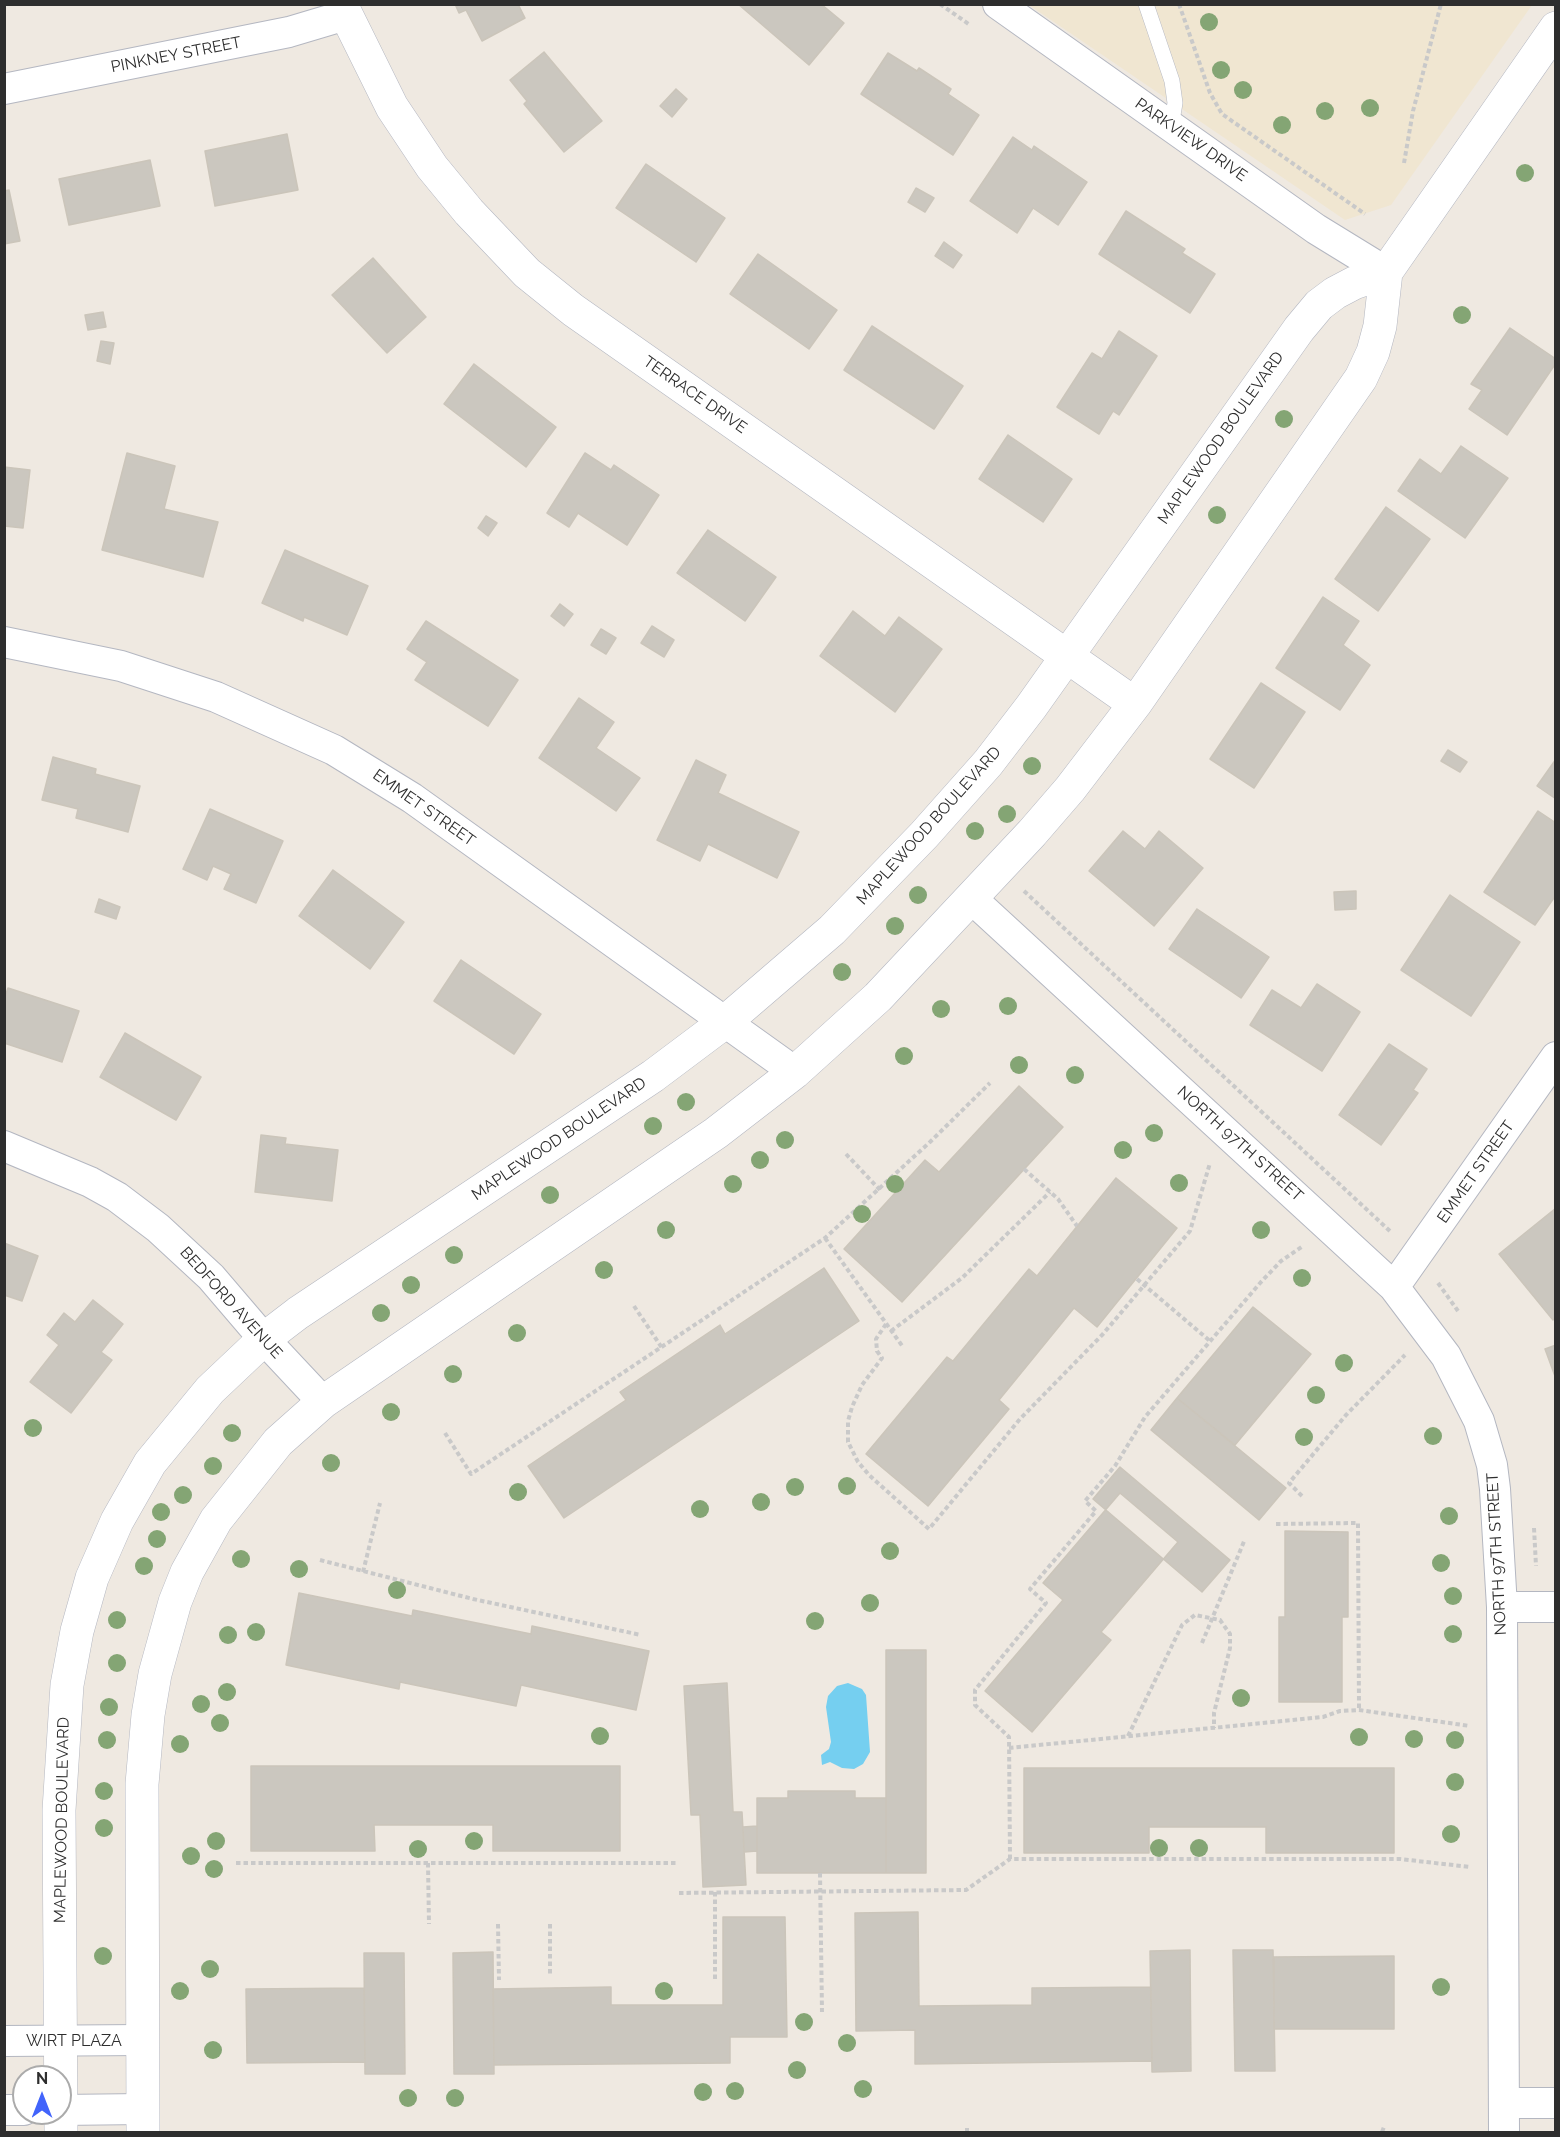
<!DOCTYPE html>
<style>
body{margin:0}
#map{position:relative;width:1560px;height:2137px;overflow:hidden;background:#efe9e1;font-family:Raleway,sans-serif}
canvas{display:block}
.frame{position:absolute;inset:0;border:6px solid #2e2e2e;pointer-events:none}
.north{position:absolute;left:12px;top:2065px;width:60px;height:60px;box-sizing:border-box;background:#fff;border:2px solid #ababab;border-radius:50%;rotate:0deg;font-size:16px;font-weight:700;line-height:24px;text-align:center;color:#2e2e2e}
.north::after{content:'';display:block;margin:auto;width:21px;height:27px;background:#4264fb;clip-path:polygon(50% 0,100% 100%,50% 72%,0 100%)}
</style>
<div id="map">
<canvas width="1560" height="2137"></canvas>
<div class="frame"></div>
<div class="north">N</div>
</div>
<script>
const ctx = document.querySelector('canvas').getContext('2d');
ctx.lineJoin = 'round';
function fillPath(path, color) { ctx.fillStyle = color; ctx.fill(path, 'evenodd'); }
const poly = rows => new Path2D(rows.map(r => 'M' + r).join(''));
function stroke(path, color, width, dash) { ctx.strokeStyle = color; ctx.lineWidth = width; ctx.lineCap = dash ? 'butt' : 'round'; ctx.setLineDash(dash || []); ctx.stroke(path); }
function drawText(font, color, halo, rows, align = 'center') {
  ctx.font = font + ' Raleway,sans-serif'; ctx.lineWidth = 4.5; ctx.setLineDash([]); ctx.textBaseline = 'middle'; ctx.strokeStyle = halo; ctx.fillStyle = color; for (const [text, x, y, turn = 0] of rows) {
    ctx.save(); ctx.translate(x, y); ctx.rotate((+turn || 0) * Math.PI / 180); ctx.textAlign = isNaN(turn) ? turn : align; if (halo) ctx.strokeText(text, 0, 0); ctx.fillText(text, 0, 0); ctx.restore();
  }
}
fillPath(poly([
 [1029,5,1532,5,1391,205,1345,220]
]), '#f0e6d1');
fillPath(poly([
 [848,1683,862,1689,866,1695,870,1752,863,1764,854,1769,842,1768,830,1762,822,1765,821,1755,829,1749,831,1742,826,1707,828,1696,837,1686]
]), '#75cff0');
const building = poly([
 [455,4,518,4,525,18,482,41,466,10,459,13,455,4],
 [738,4,821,4,844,23,809,65,738,4],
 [544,52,602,121,564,152,524,104,527,101,510,80,544,52],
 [888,53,917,71,919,68,951,89,948,94,979,115,953,155,861,94,888,53],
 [676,89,687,99,672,117,660,106,676,89],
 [287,134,298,190,215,206,205,151,287,134],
 [1013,137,1032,150,1034,146,1087,182,1058,225,1033,208,1017,233,970,201,1013,137],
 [150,160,160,206,69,225,59,179,150,160],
 [646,164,725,218,696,262,616,208,646,164],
 [916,188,934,198,925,212,908,202,916,188],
 [9,190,20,241,4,244,4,191,9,190],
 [1126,211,1185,249,1182,253,1215,274,1190,313,1099,254,1126,211],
 [944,242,962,255,953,268,935,256,944,242],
 [758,254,837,310,809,349,730,294,758,254],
 [373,258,426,317,387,353,332,295,373,258],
 [103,312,106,327,88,330,85,315,103,312],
 [872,326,963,386,934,429,844,370,872,326],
 [1510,328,1556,359,1556,363,1507,435,1469,409,1482,390,1471,384,1510,328],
 [1119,331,1157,356,1119,415,1113,411,1099,434,1057,407,1092,353,1102,359,1119,331],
 [101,341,114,343,110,364,97,361,101,341],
 [474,364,556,427,526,467,444,404,474,364],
 [1008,435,1072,479,1043,522,979,479,1008,435],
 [1461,446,1508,478,1465,538,1398,491,1420,459,1441,474,1461,446],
 [127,453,175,466,164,509,218,522,203,577,102,550,127,453],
 [585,453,611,470,614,465,659,495,627,545,578,513,569,527,547,513,585,453],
 [4,467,30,470,23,528,4,526,4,467],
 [1386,507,1430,539,1378,611,1335,579,1386,507],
 [486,516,497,523,488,536,478,528,486,516],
 [708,530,776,577,745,621,677,573,708,530],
 [285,550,368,586,347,635,304,617,303,621,262,603,285,550],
 [1323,597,1359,621,1343,645,1370,665,1340,710,1276,668,1323,597],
 [560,604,573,614,564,626,551,616,560,604],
 [853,611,885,636,899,617,942,649,895,712,820,656,853,611],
 [426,621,518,680,488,726,415,680,427,662,407,649,426,621],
 [652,626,674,640,664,657,641,643,652,626],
 [601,629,616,638,606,654,591,645,601,629],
 [1261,683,1305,712,1254,788,1210,759,1261,683],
 [579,698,614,722,596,748,640,778,616,811,539,758,579,698],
 [1448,750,1467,762,1460,772,1441,761,1448,750],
 [53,757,96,769,95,774,140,786,128,832,76,818,78,809,42,800,53,757],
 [1556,759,1556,799,1537,786,1556,759],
 [696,760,726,775,718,793,799,832,777,878,708,844,700,861,657,840,696,760],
 [210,809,283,841,256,903,224,889,231,874,213,866,207,880,183,869,210,809],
 [1538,811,1556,823,1556,895,1535,925,1484,892,1538,811],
 [1123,831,1145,849,1159,831,1203,868,1154,926,1089,871,1123,831],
 [333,870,404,922,370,969,299,916,333,870],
 [1356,891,1356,909,1335,910,1334,892,1356,891],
 [1450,895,1520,942,1471,1016,1401,970,1450,895],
 [99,899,120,907,116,919,95,912,99,899],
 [1197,909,1269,957,1241,998,1169,949,1197,909],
 [461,960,541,1014,514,1054,434,1001,461,960],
 [1317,984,1360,1012,1322,1071,1250,1025,1272,990,1301,1008,1317,984],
 [8,988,79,1011,62,1062,4,1043,4,999,8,988],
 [125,1033,201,1077,176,1120,100,1077,125,1033],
 [1389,1044,1427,1069,1413,1090,1418,1093,1381,1145,1339,1115,1389,1044],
 [1019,1086,1063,1127,902,1302,844,1249,925,1160,939,1172,1019,1086],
 [261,1135,286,1138,285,1144,338,1150,332,1201,255,1192,261,1135],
 [1116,1178,1177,1228,1097,1327,1074,1308,999,1400,1009,1409,928,1506,866,1454,947,1357,953,1361,1029,1269,1037,1276,1116,1178],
 [1556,1208,1556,1318,1553,1320,1499,1254,1556,1208],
 [4,1243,38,1256,22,1301,4,1295,4,1243],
 [824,1268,859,1321,564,1518,528,1466,626,1400,620,1392,720,1325,725,1334,824,1268],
 [93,1300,123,1324,101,1352,112,1360,71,1413,30,1382,59,1345,47,1335,64,1313,75,1322,93,1300],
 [1253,1307,1311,1354,1235,1445,1177,1398,1253,1307],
 [1556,1345,1556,1379,1545,1349,1556,1345],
 [1177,1398,1286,1488,1259,1520,1151,1430,1177,1398],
 [1120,1467,1230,1560,1202,1592,1093,1499,1120,1467],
 [1120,1493,1178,1542,1101,1632,1111,1640,1032,1732,985,1691,1063,1600,1043,1583,1120,1493],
 [1285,1531,1348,1532,1348,1617,1342,1617,1342,1702,1279,1702,1279,1617,1285,1617,1285,1531],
 [299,1593,412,1616,413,1610,531,1634,532,1626,649,1651,636,1710,521,1685,516,1706,400,1682,399,1689,286,1665,299,1593],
 [886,1650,926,1650,926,1873,886,1873,886,1650],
 [727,1683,733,1812,742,1812,746,1885,703,1887,700,1815,691,1815,684,1686,727,1683],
 [251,1766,620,1766,620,1851,493,1851,493,1825,374,1825,375,1851,251,1851,251,1766],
 [1024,1768,1394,1768,1394,1853,1266,1853,1266,1827,1149,1827,1149,1853,1024,1853,1024,1768],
 [788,1791,855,1791,855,1798,886,1798,886,1873,757,1873,757,1798,788,1798,788,1791],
 [757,1826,757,1851,744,1852,743,1827,757,1826],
 [918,1912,919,2006,1032,2005,1032,1988,1151,1987,1152,2061,915,2064,915,2030,856,2031,855,1913,918,1912],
 [723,1917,785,1917,787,2037,730,2037,730,2063,494,2065,493,1989,611,1987,611,2005,723,2005,723,1917],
 [1190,1950,1191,2071,1152,2072,1150,1951,1190,1950],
 [1233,1950,1273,1950,1275,2071,1235,2071,1233,1950],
 [493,1952,494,2074,454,2074,453,1953,493,1952],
 [364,1953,404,1953,405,2074,365,2074,364,1953],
 [1394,1956,1394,2029,1274,2029,1274,1957,1394,1956],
 [364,1988,365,2062,247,2063,246,1989,364,1988]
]);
fillPath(building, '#cbc7bf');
stroke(building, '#cbc5ba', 1.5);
const service = poly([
 [1146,4,1172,81,1175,103,1171,127]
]);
const minor = poly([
 [998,4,1316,229,1386,272],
 [4,89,289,32,346,15],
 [4,642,121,666,216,697,334,750,412,798,795,1072],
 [972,899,1394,1287,1446,1356,1479,1421,1492,1465,1495,1489,1502,1607,1504,2132],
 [4,1146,90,1182,117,1197,158,1228,211,1277,264,1339,323,1402],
 [1394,1287,1556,1057],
 [1502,1607,1556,1607],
 [4,2041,143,2040],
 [1504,2103,1556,2103],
 [4,2110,24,2110],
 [60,2110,143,2109]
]);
const tertiary = poly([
 [341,4,392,107,432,167,469,212,527,273,573,310,1135,704],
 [61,2132,59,1810,67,1685,77,1631,92,1578,117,1521,150,1463,210,1390,264,1339,298,1313,653,1076,725,1022,832,930,924,835,988,763,1031,707,1299,329,1319,305,1335,293,1354,283,1386,272],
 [143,2132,142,1784,148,1715,155,1674,175,1602,187,1572,216,1520,278,1442,323,1402,716,1133,795,1072,878,997,1032,833,1070,789,1135,704,1361,378,1373,352,1380,326,1386,272,1556,28]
]);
stroke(service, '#b4b7c1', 16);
stroke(minor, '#b4b7c1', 32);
stroke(tertiary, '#b4b7c1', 34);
stroke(poly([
 [940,4,970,25],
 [1179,4,1210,93,1222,114,1365,214],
 [1404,163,1413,111,1441,4],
 [1024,891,1392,1233],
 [846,1154,880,1190],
 [1024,1169,1058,1199,1077,1226],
 [825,1238,903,1347],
 [1137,1279,1210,1341],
 [1438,1283,1458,1311],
 [634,1306,662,1348],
 [886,1324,876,1339,877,1351,882,1358,862,1385,852,1407,848,1421,848,1442,858,1462,869,1475,929,1529,1020,1419,1103,1334,1190,1231,1210,1163],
 [891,1331,962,1278,1050,1192],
 [445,1433,471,1474,825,1238,930,1142,990,1083],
 [1302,1496,1289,1483,1346,1415,1405,1355],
 [1276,1524,1358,1523,1359,1710],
 [1534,1528,1536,1566],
 [320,1560,473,1599,641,1635],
 [363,1572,380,1503],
 [1202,1643,1245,1539],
 [1128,1736,1182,1625,1195,1615,1220,1620,1230,1634,1230,1648,1214,1713,1214,1728],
 [1009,1748,1323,1717,1340,1711,1359,1710,1470,1726],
 [1010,1859,1009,1737,975,1705,975,1690,1046,1603,1030,1589,1096,1511,1085,1501,1115,1466,1145,1417,1261,1282,1281,1261,1303,1246],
 [236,1863,677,1863],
 [428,1863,429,1924],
 [820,1873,822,2012],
 [715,1892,715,1980],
 [679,1893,966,1890,1010,1859,1400,1859,1470,1867],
 [498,1924,499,1980],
 [550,1924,550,1975],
 [967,2128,967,2132],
 [1382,2132,1384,2127]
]), '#c9c9c9', 4, [4.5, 3]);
stroke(service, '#fff', 15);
stroke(minor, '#fff', 30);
stroke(tertiary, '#fff', 33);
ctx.fillStyle = '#84a574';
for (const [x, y] of [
 [1209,22],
 [1221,70],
 [1243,90],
 [1370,108],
 [1325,111],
 [1282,125],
 [1525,173],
 [1462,315],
 [1284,419],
 [1217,515],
 [1032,766],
 [1007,814],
 [975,831],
 [918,895],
 [895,926],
 [842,972],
 [1008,1006],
 [941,1009],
 [904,1056],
 [1019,1065],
 [1075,1075],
 [686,1102],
 [653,1126],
 [1154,1133],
 [785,1140],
 [1123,1150],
 [760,1160],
 [1179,1183],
 [733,1184],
 [895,1184],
 [550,1195],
 [862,1214],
 [666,1230],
 [1261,1230],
 [454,1255],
 [604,1270],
 [1302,1278],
 [411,1285],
 [381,1313],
 [517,1333],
 [1344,1363],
 [453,1374],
 [1316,1395],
 [391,1412],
 [33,1428],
 [232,1433],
 [1433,1436],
 [1304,1437],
 [331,1463],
 [213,1466],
 [847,1486],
 [795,1487],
 [518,1492],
 [183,1495],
 [761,1502],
 [700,1509],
 [161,1512],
 [1449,1516],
 [157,1539],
 [890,1551],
 [241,1559],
 [1441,1563],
 [144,1566],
 [299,1569],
 [397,1590],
 [1453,1596],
 [870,1603],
 [117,1620],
 [815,1621],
 [256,1632],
 [1453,1634],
 [228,1635],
 [117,1663],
 [227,1692],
 [1241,1698],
 [201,1704],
 [109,1707],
 [220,1723],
 [600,1736],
 [1359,1737],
 [1414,1739],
 [107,1740],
 [1455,1740],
 [180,1744],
 [1455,1782],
 [104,1791],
 [104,1828],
 [1451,1834],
 [216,1841],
 [474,1841],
 [1159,1848],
 [1199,1848],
 [418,1849],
 [191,1856],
 [214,1869],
 [103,1956],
 [210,1969],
 [1441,1987],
 [180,1991],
 [664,1991],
 [804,2022],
 [847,2043],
 [213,2050],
 [797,2070],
 [863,2089],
 [735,2091],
 [703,2092],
 [408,2098],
 [455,2098]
]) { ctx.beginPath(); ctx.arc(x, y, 9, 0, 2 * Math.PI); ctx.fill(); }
drawText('16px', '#2e2e2e', '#fff', [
 ["PINKNEY STREET",176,55,-11],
 ["PARKVIEW DRIVE",1191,140,35],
 ["TERRACE DRIVE",695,395,35],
 ["MAPLEWOOD BOULEVARD",1221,438,-55],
 ["EMMET STREET",424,808,35],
 ["MAPLEWOOD BOULEVARD",929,826,-48],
 ["MAPLEWOOD BOULEVARD",559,1139,-34],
 ["NORTH 97TH STREET",1240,1144,42],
 ["EMMET STREET",1476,1172,-55],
 ["BEDFORD AVENUE",231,1303,48],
 ["NORTH 97TH STREET",1497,1554,-93],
 ["MAPLEWOOD BOULEVARD",62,1820,-89],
 ["WIRT PLAZA",74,2041]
]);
</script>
